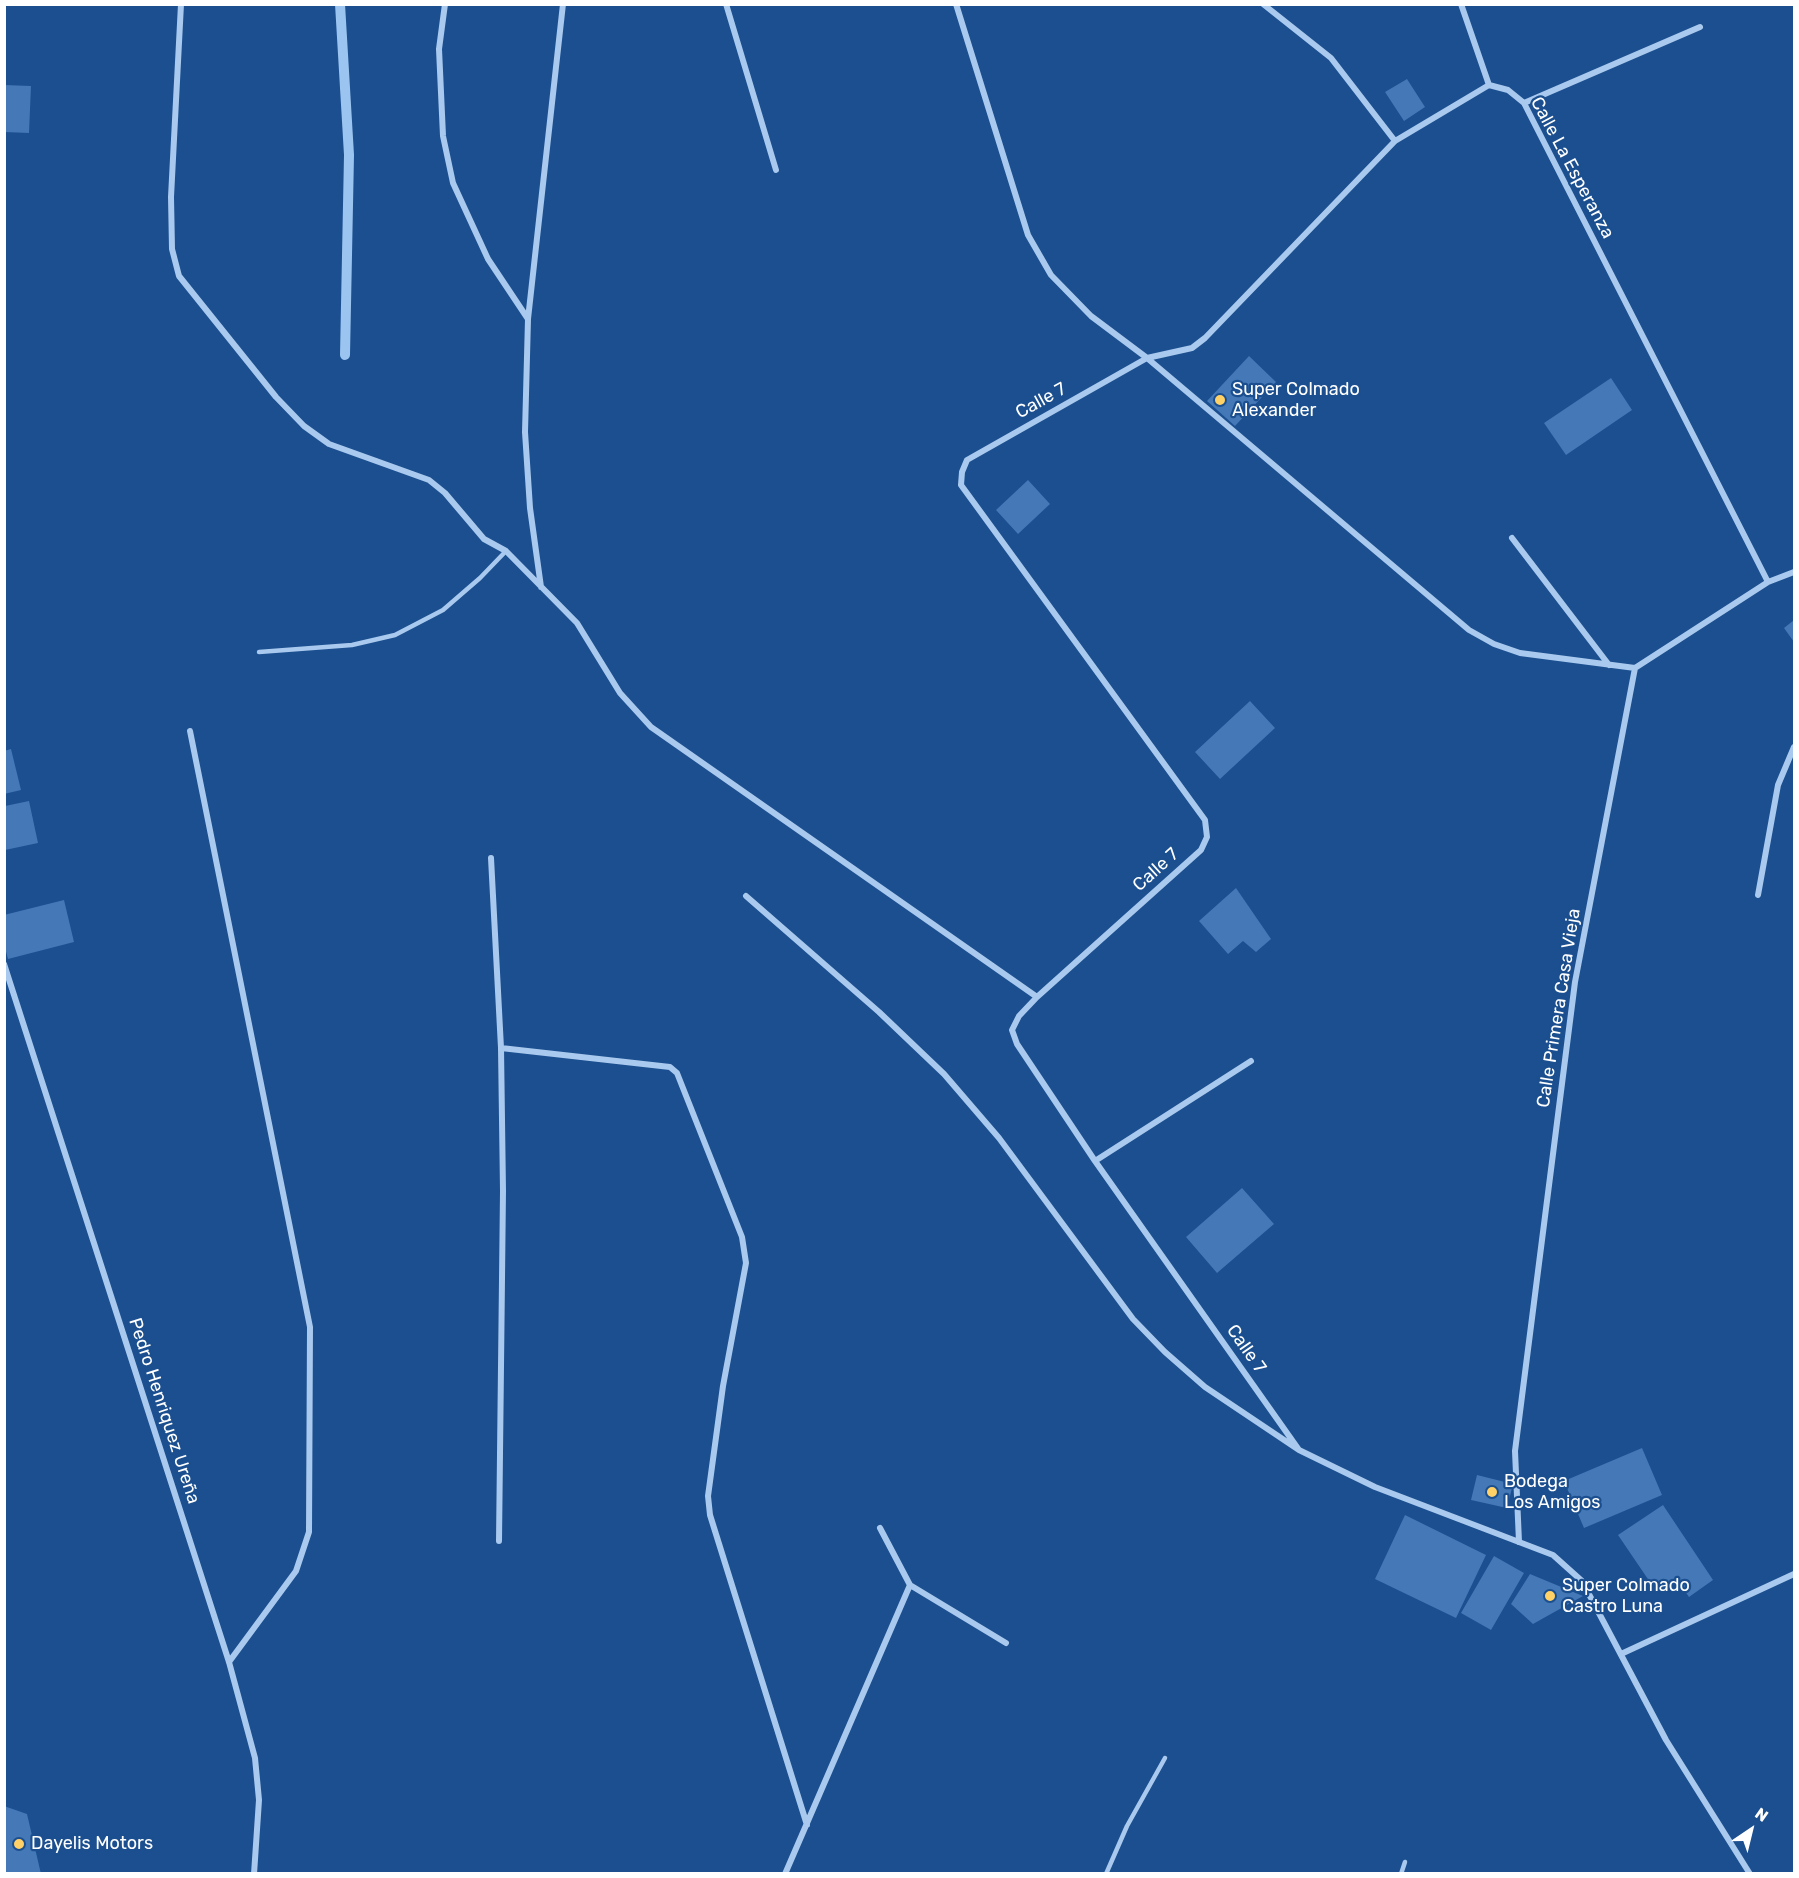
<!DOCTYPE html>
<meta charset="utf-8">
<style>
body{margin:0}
#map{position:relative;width:1799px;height:1878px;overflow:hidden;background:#1b4f8f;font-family:Rubik,sans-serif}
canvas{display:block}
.frame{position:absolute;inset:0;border:6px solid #fff;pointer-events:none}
.north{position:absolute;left:1721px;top:1800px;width:60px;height:60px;-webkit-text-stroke:4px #1b4f8f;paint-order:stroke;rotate:35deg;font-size:16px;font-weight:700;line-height:24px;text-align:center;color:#fff}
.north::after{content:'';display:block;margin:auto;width:21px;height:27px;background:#fff;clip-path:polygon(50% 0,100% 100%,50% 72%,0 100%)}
</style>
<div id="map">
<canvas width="1799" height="1878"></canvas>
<div class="frame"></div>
<div class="north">N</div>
</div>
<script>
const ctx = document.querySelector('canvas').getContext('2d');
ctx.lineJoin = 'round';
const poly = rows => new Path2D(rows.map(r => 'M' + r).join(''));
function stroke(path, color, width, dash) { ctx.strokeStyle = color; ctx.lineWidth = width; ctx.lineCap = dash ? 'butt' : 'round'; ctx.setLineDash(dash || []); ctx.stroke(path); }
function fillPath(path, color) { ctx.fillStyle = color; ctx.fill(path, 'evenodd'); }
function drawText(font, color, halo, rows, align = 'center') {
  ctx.font = font + ' Rubik,sans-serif'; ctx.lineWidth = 4.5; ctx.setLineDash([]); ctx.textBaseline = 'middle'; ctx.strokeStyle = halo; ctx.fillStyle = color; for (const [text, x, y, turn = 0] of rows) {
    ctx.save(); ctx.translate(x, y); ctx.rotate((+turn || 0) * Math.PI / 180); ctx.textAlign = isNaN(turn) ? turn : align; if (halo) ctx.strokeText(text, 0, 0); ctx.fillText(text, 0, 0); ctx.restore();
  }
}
stroke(poly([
 [340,4,349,155,345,355]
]), '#9cc4f0', 10);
fillPath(poly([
 [1407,79,1425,107,1404,121,1385,92],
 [4,85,31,86,29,133,4,132],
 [1249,356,1276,382,1235,426,1207,401],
 [1611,378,1632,410,1566,455,1544,423],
 [1028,480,1050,504,1018,534,996,510],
 [1794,620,1794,642,1784,628],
 [1250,701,1275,728,1220,779,1195,752],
 [11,749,21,790,4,794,4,751],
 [29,801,38,843,5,850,5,806],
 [1236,888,1271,939,1256,952,1243,941,1228,954,1199,921],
 [64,900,74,942,8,959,4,944,4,915],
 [1242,1188,1274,1224,1217,1273,1186,1237],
 [1642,1448,1662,1495,1584,1528,1564,1481],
 [1477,1475,1513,1484,1507,1508,1471,1500],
 [1663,1505,1713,1580,1689,1597,1676,1578,1656,1591,1618,1535],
 [1405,1515,1486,1555,1456,1618,1375,1579],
 [1494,1556,1524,1573,1491,1630,1461,1613],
 [1530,1574,1583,1596,1533,1624,1511,1604],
 [4,1806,27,1814,41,1874,4,1874]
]), '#4478b7');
stroke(poly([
 [259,652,352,645,395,635,443,610,480,578,506,551],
 [1106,1874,1127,1826,1165,1758],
 [1401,1874,1405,1862]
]), '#a9c9ee', 4.5);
stroke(poly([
 [181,4,171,197,172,249,179,276,276,397,304,426,329,444,429,480,445,493,484,539,506,551,577,623,620,693,651,727,1037,997],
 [445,4,439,49,443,136,453,183,488,259,528,319,525,432,530,508,541,587],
 [726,4,776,170],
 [956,4,1028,235,1051,275,1091,316,1147,358,1469,630,1494,644,1520,653,1635,668],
 [1263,4,1331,58,1395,141],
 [1461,4,1489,85],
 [1524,103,1700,27],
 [528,319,563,4],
 [1512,538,1609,665],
 [190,731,310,1327,309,1532,296,1571,229,1662],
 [491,858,501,1048,503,1191,499,1541],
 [1758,895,1778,785,1794,747],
 [746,896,879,1012,944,1074,999,1138,1133,1319,1165,1352,1205,1387,1299,1450,1375,1487,1553,1555,1582,1581,1666,1740,1750,1874],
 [4,964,229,1662,255,1758,259,1800,254,1874],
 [501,1048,670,1067,677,1073,742,1237,746,1263,723,1386,708,1496,710,1515,807,1825],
 [1095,1161,1251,1061],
 [1299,1450,1095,1161,1017,1044,1012,1030,1019,1016,1037,997,1201,850,1207,837,1205,820,961,485,962,472,967,460,1147,358,1192,348,1205,338,1395,141,1489,85,1508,90,1524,103,1768,582],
 [880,1528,910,1585,1006,1643],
 [1519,1542,1515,1451,1575,982,1635,668,1768,582,1794,572],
 [1621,1654,1794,1574],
 [785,1874,910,1585]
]), '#a9c9ee', 6);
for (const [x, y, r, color] of [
 [1220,400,6,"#ffd166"],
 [1492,1492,6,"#ffd166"],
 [1550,1596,6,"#ffd166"],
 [19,1844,6,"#ffd166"]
]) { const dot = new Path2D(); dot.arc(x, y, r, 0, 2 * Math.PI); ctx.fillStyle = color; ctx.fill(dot); stroke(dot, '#1b4f8f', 2); }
drawText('18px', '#fff', '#1b4f8f', [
 ["Calle La Esperanza",1572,168,62],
 ["Calle 7",1041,401,-29],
 ["Calle 7",1156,870,-42],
 ["Calle Primera Casa Vieja",1559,1008,-81],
 ["Calle 7",1246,1349,55],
 ["Pedro Henriquez Ureña",164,1411,72]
]);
drawText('18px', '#fff', '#1b4f8f', [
 ["Super Colmado",1232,390],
 ["Alexander",1232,411],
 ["Bodega",1504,1482],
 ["Los Amigos",1504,1503],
 ["Super Colmado",1562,1586],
 ["Castro Luna",1562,1607],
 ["Dayelis Motors",31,1844]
], 'left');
</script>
